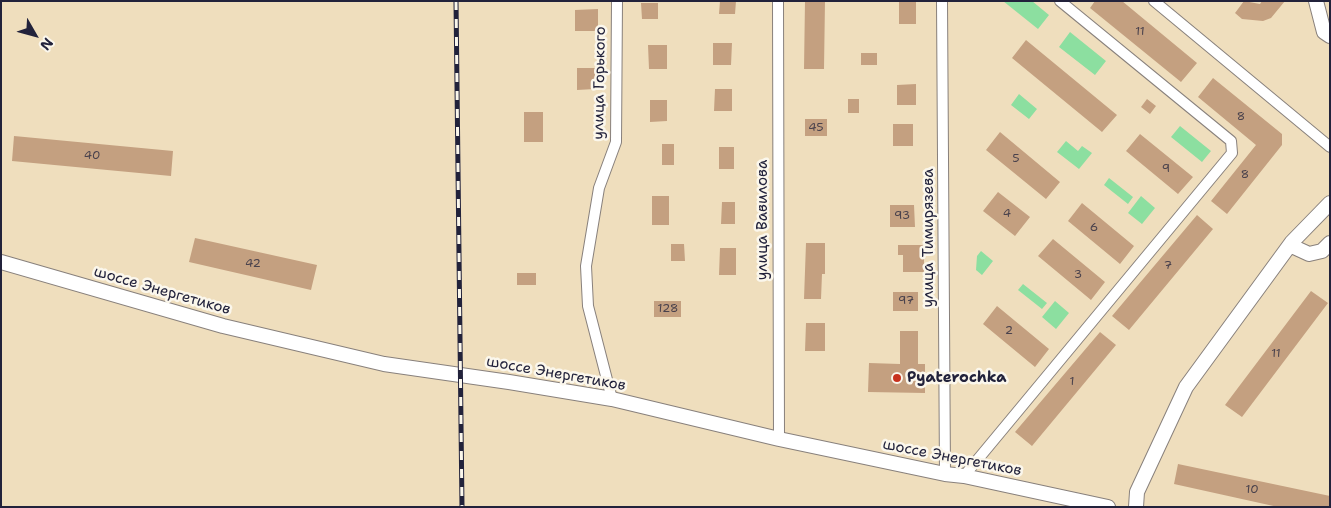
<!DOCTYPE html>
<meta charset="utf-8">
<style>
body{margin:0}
#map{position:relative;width:1331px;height:508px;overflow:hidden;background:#efdebd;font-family:"Shantell Sans",sans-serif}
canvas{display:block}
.frame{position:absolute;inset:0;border:2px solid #22223b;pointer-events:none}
.north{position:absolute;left:10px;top:10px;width:50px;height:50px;-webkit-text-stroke:4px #fbf7ec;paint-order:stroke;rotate:128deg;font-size:14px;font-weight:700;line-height:20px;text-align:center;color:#22223b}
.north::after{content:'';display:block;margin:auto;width:18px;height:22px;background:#22223b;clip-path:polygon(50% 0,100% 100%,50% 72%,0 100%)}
</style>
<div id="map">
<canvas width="1331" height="508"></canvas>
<div class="frame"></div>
<div class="north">N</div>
</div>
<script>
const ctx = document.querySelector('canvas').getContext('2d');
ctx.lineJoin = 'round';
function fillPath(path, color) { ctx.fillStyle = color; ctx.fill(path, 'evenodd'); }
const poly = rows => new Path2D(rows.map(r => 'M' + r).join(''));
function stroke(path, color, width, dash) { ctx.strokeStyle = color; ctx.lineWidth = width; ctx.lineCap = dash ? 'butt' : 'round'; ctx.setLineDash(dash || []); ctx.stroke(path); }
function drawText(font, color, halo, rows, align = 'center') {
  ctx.font = font + ' "Shantell Sans",sans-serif'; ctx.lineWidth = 5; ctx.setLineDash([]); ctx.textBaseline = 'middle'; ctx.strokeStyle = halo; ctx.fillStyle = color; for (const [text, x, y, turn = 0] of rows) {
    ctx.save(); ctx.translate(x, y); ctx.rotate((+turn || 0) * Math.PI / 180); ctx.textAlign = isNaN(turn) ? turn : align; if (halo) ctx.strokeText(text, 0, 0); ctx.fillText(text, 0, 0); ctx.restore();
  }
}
fillPath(poly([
 [1003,1,1032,1,1049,15,1038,29],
 [1070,32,1106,61,1095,75,1059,47],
 [1019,94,1037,109,1029,119,1011,105],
 [1180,126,1211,151,1202,162,1171,137],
 [1066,141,1078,151,1082,146,1092,153,1079,169,1057,152],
 [1109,178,1133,197,1128,204,1104,185],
 [1141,196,1155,208,1142,224,1128,213],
 [981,251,993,261,982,275,976,270,977,256],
 [1023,284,1047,303,1042,309,1018,290],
 [1055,301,1069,313,1056,329,1042,317]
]), '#8cdfa0');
fillPath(poly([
 [720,1,736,1,735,14,719,14],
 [805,1,825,1,824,69,804,69],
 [1095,1,1122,1,1197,63,1181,82,1090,8],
 [1244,1,1260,4,1262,1,1285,1,1271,18,1263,21,1242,19,1235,13],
 [899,2,916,2,916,24,899,24],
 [641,3,658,3,658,19,642,19],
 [598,9,598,31,575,31,575,10],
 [1026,40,1117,115,1102,132,1012,58],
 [713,43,732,43,731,65,713,65],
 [648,45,667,45,667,69,649,69],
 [861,53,877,53,877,65,861,65],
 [577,68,595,68,595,89,577,90],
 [1213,78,1282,134,1282,145,1227,214,1211,201,1256,145,1198,97],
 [916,84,916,105,897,105,897,85],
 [715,89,732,89,732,111,714,111],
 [848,99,859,99,859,113,848,113],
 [1147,99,1156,106,1150,114,1141,107],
 [650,100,667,100,667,121,650,122],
 [524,112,543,112,543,142,524,142],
 [805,119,827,119,827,136,805,136],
 [893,124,913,124,913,146,893,146],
 [1000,132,1060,182,1046,199,986,150],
 [1140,134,1193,177,1178,194,1126,151],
 [14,136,173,151,171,176,12,161],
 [662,144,674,144,674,165,662,165],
 [719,147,734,147,734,169,719,169],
 [998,192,1030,217,1015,236,983,211],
 [652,196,669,196,669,225,652,225],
 [722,202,735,202,735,224,721,224],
 [1082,203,1134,246,1120,264,1068,221],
 [890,205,914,205,915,227,890,227],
 [1197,215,1213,229,1129,330,1112,316],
 [195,238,317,265,311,290,189,262],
 [1053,239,1105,282,1091,300,1038,256],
 [806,243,825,243,825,274,822,274,821,299,804,299],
 [671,244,684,244,685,261,671,261],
 [898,245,924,245,924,272,903,272,903,255,898,255],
 [720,248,736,248,736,275,719,275],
 [517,273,536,273,536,285,517,285],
 [1311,291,1328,303,1242,417,1225,405],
 [893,292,918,292,918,311,893,311],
 [654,301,681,301,681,317,654,317],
 [997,306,1049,349,1035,367,983,324],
 [806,323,825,323,825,351,805,351],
 [900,331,918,331,918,364,925,364,925,393,868,392,869,363,900,364],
 [1100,332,1116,345,1032,446,1015,432],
 [1178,464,1330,496,1330,507,1278,507,1174,484]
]), '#c4a080');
const street = poly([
 [778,1,779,439],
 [942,1,945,474],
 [1154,1,1330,147],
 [612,399,588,306,586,266,599,188,616,142,617,1],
 [964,476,1232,153,1231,141,1060,1]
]);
const secondary = poly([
 [1316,1,1324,32,1330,36],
 [1292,242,1296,248,1309,254,1322,251,1330,243],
 [1,262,223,326,384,364,509,382,612,399,779,439,945,474,964,476,1108,507],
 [1136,507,1137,492,1186,387,1292,242,1330,203]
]);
stroke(street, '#88807c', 12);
stroke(secondary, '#88807c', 16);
stroke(street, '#fff', 10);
stroke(secondary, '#fff', 14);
const rail = poly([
 [456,1,462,507]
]);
stroke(rail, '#22223b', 5);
stroke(rail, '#fbf7ec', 3, [9]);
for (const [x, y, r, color] of [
 [897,378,5,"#c8321e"]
]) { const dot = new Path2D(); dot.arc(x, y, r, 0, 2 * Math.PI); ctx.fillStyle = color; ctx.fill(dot); stroke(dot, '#fbf7ec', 2); }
drawText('12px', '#4a424c', null, [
 ["11",1140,32],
 ["8",1241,117],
 ["45",816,128],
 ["40",92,156],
 ["5",1016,159],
 ["9",1166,169],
 ["8",1245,175],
 ["4",1007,214],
 ["93",902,216],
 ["6",1094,228],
 ["42",253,264],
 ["7",1168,266],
 ["3",1078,275],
 ["97",906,301],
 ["128",668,309],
 ["2",1009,331],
 ["11",1276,354],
 ["1",1072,382],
 ["10",1252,490]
]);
drawText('15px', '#22223b', '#fbf7ec', [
 ["улица Горького",600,83,-89],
 ["улица Вавилова",763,220,-90],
 ["улица Тимирязева",929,238,-90],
 ["шоссе Энергетиков",162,291,16],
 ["шоссе Энергетиков",556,374,10],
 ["шоссе Энергетиков",952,458,11]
]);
drawText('bold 15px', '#22223b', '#fbf7ec', [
 ["Pyaterochka",907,378]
], 'left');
</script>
